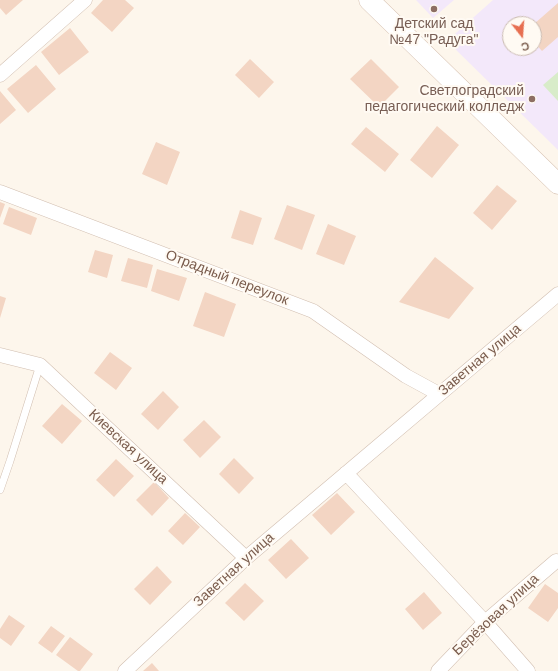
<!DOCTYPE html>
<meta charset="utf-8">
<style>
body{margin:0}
#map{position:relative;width:558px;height:671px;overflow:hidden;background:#fdf6ec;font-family:Helvetica,sans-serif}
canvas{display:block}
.north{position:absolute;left:502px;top:16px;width:40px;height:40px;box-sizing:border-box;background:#fffaf3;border:1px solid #cabbb1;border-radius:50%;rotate:163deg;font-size:11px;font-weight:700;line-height:16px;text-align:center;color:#7a5c4d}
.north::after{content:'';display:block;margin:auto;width:14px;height:18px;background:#e76f51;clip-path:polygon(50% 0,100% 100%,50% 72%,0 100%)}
</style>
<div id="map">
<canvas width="558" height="671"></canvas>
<div class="north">С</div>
</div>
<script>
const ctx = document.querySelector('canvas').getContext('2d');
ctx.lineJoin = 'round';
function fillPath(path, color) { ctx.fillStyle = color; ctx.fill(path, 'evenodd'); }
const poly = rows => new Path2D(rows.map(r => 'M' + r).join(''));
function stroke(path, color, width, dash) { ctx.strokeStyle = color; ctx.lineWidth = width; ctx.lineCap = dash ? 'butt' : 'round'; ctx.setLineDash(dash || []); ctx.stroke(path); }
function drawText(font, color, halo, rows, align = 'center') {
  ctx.font = font + ' Helvetica,sans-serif'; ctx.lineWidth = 4; ctx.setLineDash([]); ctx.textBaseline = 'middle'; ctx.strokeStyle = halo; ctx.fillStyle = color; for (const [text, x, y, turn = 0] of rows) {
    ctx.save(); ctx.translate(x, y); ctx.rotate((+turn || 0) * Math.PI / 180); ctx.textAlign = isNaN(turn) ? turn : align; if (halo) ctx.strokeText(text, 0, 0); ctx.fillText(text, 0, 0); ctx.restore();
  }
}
fillPath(poly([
 [416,0,454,0,433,18],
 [493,0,558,0,558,150,447,41],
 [510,24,534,24,534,48,510,48]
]), '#f3e8fa');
fillPath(poly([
 [558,72,558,101,543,85]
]), '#d8ecc9');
fillPath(poly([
 [0,0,23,0,6,15,0,8],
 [103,0,125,0,134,8,112,32,91,13],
 [558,3,558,37,542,51,534,42,534,24],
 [70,28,89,52,59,75,41,52],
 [250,59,274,82,259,98,235,75],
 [371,59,399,87,379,107,350,79],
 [36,65,56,89,28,113,7,89],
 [0,91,16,110,0,124],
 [437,126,459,145,432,178,410,160],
 [366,127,399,154,385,172,351,144],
 [156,142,180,152,167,185,142,174],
 [497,185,517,201,492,230,473,213],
 [0,202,5,204,0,218],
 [287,205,315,215,302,250,274,239],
 [9,207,37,218,31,235,3,224],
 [240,210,262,218,253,245,231,238],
 [328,224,356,236,344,265,316,254],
 [95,250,113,255,107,278,88,272],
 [435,257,474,288,449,319,399,302],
 [128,258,153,265,147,288,121,281],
 [157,269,187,278,179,301,151,291],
 [205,292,236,304,224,337,193,326],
 [0,296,6,298,0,318],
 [110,352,132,368,116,390,94,373],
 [163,391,179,407,158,430,141,414],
 [62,404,82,421,62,444,42,426],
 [204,420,221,437,200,458,183,440],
 [234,458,254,478,239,494,219,474],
 [116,459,134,476,114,497,96,480],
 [154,482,169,498,152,516,136,500],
 [337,493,355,512,331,535,312,515],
 [185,513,200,527,183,545,168,531],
 [291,539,309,558,286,579,268,560],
 [157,566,172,582,150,605,134,589],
 [245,583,264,601,244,621,225,603],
 [545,584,558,593,558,608,548,622,528,608],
 [424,592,442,613,423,630,405,609],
 [9,615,25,626,11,646,0,638,0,629],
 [51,626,65,636,52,653,38,643],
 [70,637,93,654,80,671,78,671,56,655],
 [152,663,159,671,143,671]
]), '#f3d5c3');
const lane = poly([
 [0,490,10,461,40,365]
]);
const street = poly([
 [0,75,85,0],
 [0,192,313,311,406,376,439,394],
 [0,355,40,365,246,558],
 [346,473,485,622,528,671],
 [125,671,246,558,558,294],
 [438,671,485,622,556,561]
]);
const secondary = poly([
 [369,0,558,184]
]);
stroke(lane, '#d1beb0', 8);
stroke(street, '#d1beb0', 15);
stroke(secondary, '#d6c0b0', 21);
stroke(lane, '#fff', 7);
stroke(street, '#fff', 14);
stroke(secondary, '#fff', 20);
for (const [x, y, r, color] of [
 [434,9,4,"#8d6e63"],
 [532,99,4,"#8d6e63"]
]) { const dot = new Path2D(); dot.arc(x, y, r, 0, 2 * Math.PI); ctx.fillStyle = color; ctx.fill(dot); stroke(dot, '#fffaf3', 1.5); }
drawText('14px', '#785e54', '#fffaf3', [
 ["Детский сад",434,24],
 ["№47 \"Радуга\"",434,40],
 ["Светлоградский",524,91,"right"],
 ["педагогический колледж",524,107,"right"]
]);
drawText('14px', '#7a5c4d', '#fffaf3', [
 ["Отрадный переулок",227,278,21],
 ["Заветная улица",480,360,-40],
 ["Киевская улица",128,447,43],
 ["Заветная улица",234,570,-42],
 ["Берёзовая улица",496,615,-43]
]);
</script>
